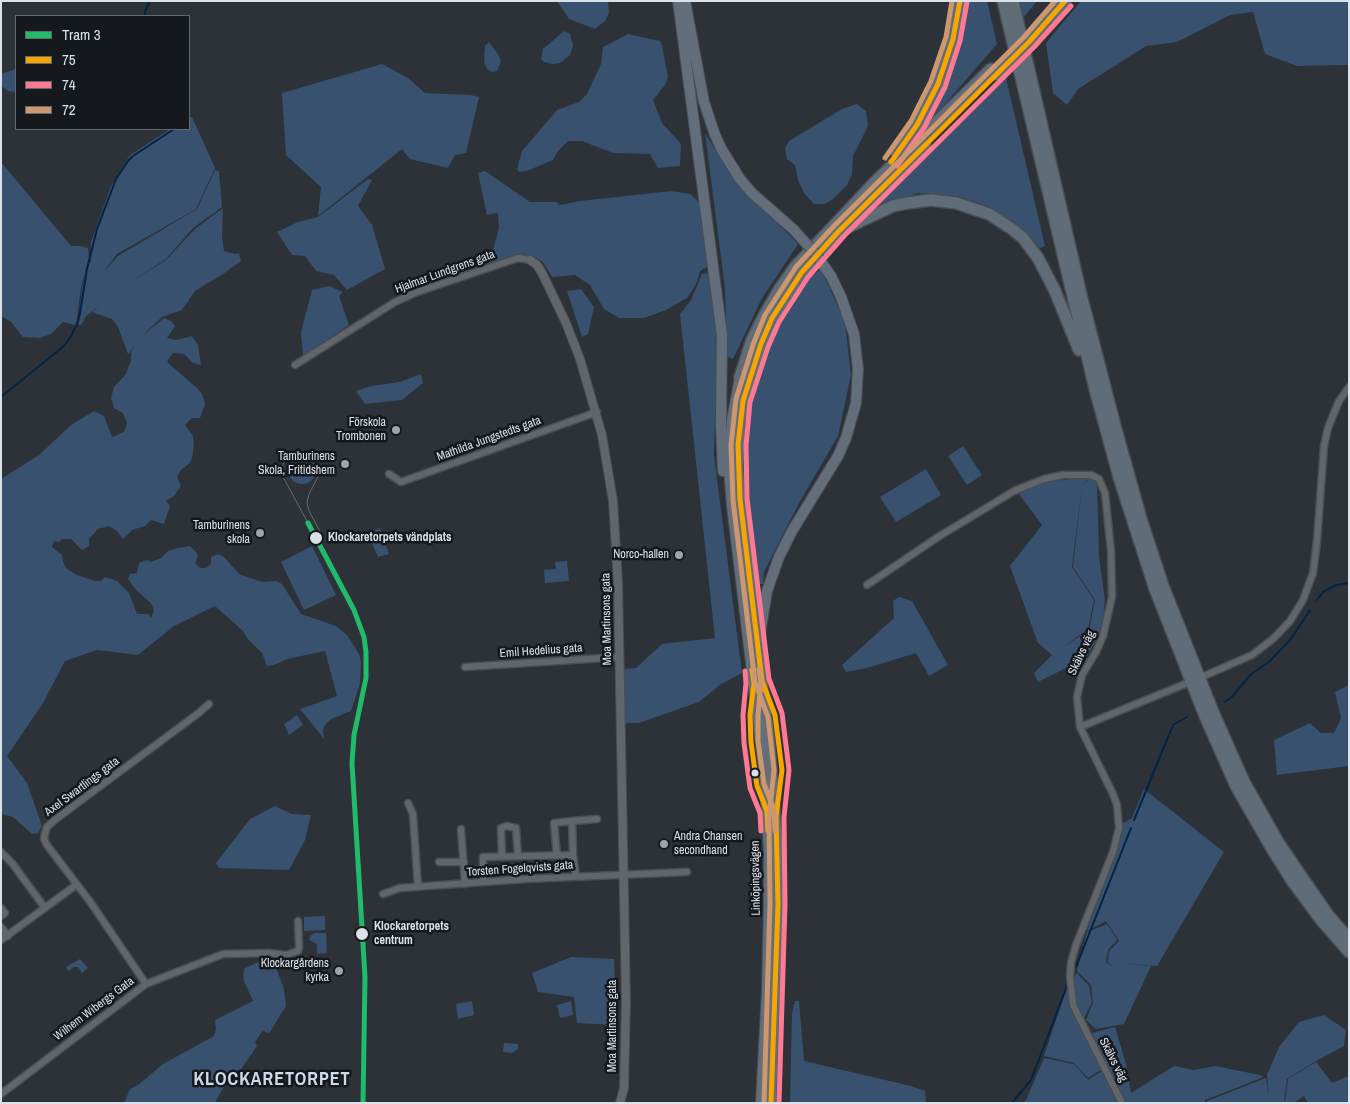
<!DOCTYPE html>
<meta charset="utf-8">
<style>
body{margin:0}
#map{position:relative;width:1350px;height:1104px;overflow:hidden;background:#2c3238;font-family:"Archivo Narrow",sans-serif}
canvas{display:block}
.frame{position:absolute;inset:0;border:2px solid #dbe1e8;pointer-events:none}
.legend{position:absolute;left:15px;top:15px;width:175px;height:115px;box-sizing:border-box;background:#15191d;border:1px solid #64696e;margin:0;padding:6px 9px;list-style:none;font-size:15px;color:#dbe1e8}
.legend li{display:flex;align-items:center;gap:10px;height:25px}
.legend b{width:25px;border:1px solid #64696e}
</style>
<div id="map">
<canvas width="1350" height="1104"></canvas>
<div class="frame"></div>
<ul class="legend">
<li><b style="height:6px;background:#20bc6c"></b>Tram 3</li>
<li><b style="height:6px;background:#f7a600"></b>75</li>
<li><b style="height:6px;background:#fe7a93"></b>74</li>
<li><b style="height:6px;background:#cd976f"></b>72</li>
</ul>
</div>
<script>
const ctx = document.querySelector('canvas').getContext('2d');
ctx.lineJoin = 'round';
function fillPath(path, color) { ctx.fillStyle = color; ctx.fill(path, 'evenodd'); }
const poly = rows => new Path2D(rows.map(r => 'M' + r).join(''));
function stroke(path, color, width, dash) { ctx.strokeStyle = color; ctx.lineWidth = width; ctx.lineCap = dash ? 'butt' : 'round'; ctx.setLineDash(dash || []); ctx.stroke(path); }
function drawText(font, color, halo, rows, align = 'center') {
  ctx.font = font + ' "Archivo Narrow",sans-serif'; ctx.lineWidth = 5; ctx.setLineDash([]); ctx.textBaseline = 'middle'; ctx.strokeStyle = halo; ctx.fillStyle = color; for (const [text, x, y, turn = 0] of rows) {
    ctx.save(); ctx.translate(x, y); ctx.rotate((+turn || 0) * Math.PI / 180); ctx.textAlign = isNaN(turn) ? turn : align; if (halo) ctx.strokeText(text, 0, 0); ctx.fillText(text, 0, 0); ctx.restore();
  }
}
fillPath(poly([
 [557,1,608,1,609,13,605,21,595,29,569,19],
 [966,1,987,1,997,44,932,119,945,90],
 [1019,1,1037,1,1023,18],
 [1081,1,1349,1,1349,65,1297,66,1265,54,1253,12,1230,15,1177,42,1146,46,1078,89,1067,105,1053,93,1046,43],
 [564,31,570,34,573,46,570,55,560,63,552,64,544,62,541,59,543,49],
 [628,34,660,41,662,46,668,77,665,85,653,100,662,123,681,144,680,166,658,168,650,154,613,153,582,141,568,141,558,151,553,160,527,171,519,172,517,169,522,151,557,110,579,102,587,94,601,64,603,47],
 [489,42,498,54,501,62,497,71,492,72,487,69,484,62,485,46],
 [382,64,408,78,425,93,471,95,479,97,466,153,455,155,448,168,410,159,402,149,318,216,321,187,286,155,282,93],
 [16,69,16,92,8,91,1,86,1,74],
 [1001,78,1006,78,1045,246,1040,248,1015,223,986,205,957,196,918,193,879,207,877,202],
 [857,104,866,111,868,126,853,156,852,174,847,185,833,199,825,204,814,204,804,193,798,180,795,165,787,159,785,149,789,141,842,109],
 [189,117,192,117,215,168,196,209,117,254,103,272,118,256,197,209,215,170,219,171,222,207,193,228,166,259,129,283,166,260,195,229,223,208,222,237,224,251,235,254,239,253,241,261,223,274,195,291,182,310,162,317,141,337,164,318,171,321,175,326,167,338,176,340,192,336,198,345,201,365,193,363,184,354,173,353,167,362,197,388,202,394,205,404,200,418,192,418,185,425,193,436,194,445,192,458,190,463,181,470,177,477,181,486,174,496,166,501,170,506,164,524,151,520,145,526,132,530,123,539,117,531,109,526,98,529,89,539,89,546,82,550,71,539,62,539,59,542,54,541,52,547,62,555,63,562,67,569,77,575,95,581,101,581,105,577,117,581,129,593,137,614,148,614,151,618,154,610,151,603,137,591,128,579,130,574,137,573,139,563,147,560,151,562,161,558,168,551,178,548,190,546,196,552,198,556,195,563,200,568,206,568,211,564,211,557,218,554,224,557,239,574,262,582,276,581,282,584,301,614,336,626,347,635,359,654,361,662,360,683,351,711,331,719,324,726,323,733,325,740,300,709,337,696,325,651,287,659,274,665,267,666,262,653,247,638,243,631,215,606,174,626,138,655,97,650,65,661,43,703,7,756,27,783,42,826,38,833,32,834,13,817,1,814,1,479,39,455,71,425,94,411,104,416,112,437,124,432,127,423,123,413,114,408,111,398,114,387,126,374,128,368,131,361,131,352,134,347,128,354,118,327,112,319,92,312,101,304,86,316,81,325,78,324,82,288,89,261,91,262,91,242,111,186,130,155,170,129,189,129],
 [705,133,732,177,798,244,761,300,733,359,727,357,725,288],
 [1,162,71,246,80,246,88,248,89,259,81,288,76,325,63,322,51,334,40,338,23,337,11,322,3,317,1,319],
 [485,171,530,202,556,202,560,205,580,201,671,191,690,194,699,202,710,265,700,271,696,284,687,298,666,310,644,318,619,318,604,309,590,285,575,275,552,277,543,262,533,256,520,254,489,265,499,228,498,213,487,215,478,173],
 [368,179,372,180,358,206,372,225,385,269,347,290,334,275,316,271,305,256,292,255,277,232,298,222,318,217],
 [821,269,845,322,851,375,838,436,799,503,764,572,763,584,757,584,746,463,748,420,755,381,770,342,805,281],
 [710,273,717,340,714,455,742,673,721,684,699,702,639,723,625,723,624,669,636,668,662,644,715,638,680,314,691,300,702,274],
 [329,286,343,292,339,296,349,325,303,356,301,332,312,290],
 [581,289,594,307,588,334,582,337,567,291],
 [421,374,423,383,402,400,365,404,356,391,371,386,400,382],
 [963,446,982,475,967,485,948,456],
 '288 470a14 14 0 1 1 28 0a14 14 0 1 1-28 0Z',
 [926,469,941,495,896,522,880,497],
 [1089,477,1082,486,1072,567,1094,600,1088,629,1062,648,1089,630,1095,600,1073,567,1082,486,1090,477,1097,483,1099,556,1105,600,1102,630,1086,658,1038,682,1034,673,1052,655,1038,643,1010,566,1042,525,1019,494,1045,482],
 [380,528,389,554,378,557,370,539,374,531],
 [312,546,336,595,304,610,281,562],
 [567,561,569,581,545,583,544,570,556,569,555,562],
 [899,597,912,601,948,665,929,676,916,653,867,668,846,672,842,665,894,618,893,601],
 [1349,685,1349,766,1277,775,1274,740,1310,723,1321,733,1334,733,1341,718,1335,692],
 [297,715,303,725,289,735,284,724],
 [1144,789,1224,852,1157,966,1119,963,1151,966,1124,1024,1096,1029,1086,1020,1093,1002,1091,985,1077,971,1087,932,1107,924,1117,940,1108,950,1106,962,1114,968,1108,962,1109,951,1119,941,1106,921,1087,931,1116,853,1122,824,1132,818],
 [275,806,292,814,311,815,305,840,289,870,219,868,216,863,250,819],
 [325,916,325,930,304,931,304,917],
 [314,933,326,933,327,953,317,954,317,944,309,940,310,936],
 [571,957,614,959,617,1025,577,1023,574,997,538,992,532,973],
 [80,959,88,968,82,973,78,967,74,967,69,971,67,970,66,967],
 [264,960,273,963,277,970,284,989,286,1006,270,1032,267,1033,263,1030,255,1042,257,1046,238,1074,224,1086,215,1103,124,1103,130,1089,138,1085,163,1064,214,1036,216,1029,215,1020,253,1001,244,981,243,974,245,968],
 [1077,973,1089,986,1092,1002,1080,1026,1101,1070,1088,1078,1074,1063,1044,1056,1066,990],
 [472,1001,474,1015,458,1019,456,1004],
 [571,1001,573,1015,560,1018,557,1005],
 [795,1001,799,1001,804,1061,911,1086,925,1091,926,1103,790,1103,792,1013],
 [1324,1015,1346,1030,1344,1046,1316,1061,1287,1079,1284,1103,1207,1103,1207,1101,1266,1078,1269,1095,1267,1075,1279,1047,1299,1022],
 [1115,1027,1126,1064,1131,1093,1174,1066,1194,1070,1215,1066,1260,1075,1264,1077,1205,1100,1205,1103,1126,1103,1092,1033],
 [504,1043,518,1044,518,1049,512,1053,503,1052],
 [1044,1058,1074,1064,1088,1080,1102,1071,1119,1103,1022,1103,1026,1100],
 [1316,1062,1332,1083,1349,1076,1349,1103,1308,1103,1304,1096,1293,1103,1285,1103,1288,1079]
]), '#37516f');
stroke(poly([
 [145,16,145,11,150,1],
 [189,114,189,117],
 [1,397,64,346,70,338,78,322,80,313,87,269,97,229,116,179,128,161,133,156,174,129],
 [1317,600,1323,592,1336,585,1349,583],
 [1224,702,1231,698,1251,674,1269,662,1291,639,1310,610],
 [1134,820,1173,725,1187,717],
 [1076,967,1131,828],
 [1012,1103,1031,1080,1066,989,1067,970]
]), '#042345', 2);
const minor = poly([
 [295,365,395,302,417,292,518,258,530,260],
 [389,474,401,482,597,412],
 [867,585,938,537,1014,491,1044,479,1063,475,1091,475,1099,479,1105,493,1111,551,1112,597,1103,636,1096,652,1082,675,1077,697,1080,727,1113,794,1117,805,1119,828,1113,852,1076,945,1071,962,1070,977,1073,1005,1122,1103],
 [465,667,619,657],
 [1204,676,1252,655,1274,638,1290,621,1303,600,1313,573,1317,541,1324,446,1328,428,1339,401,1349,387],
 [1080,727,1185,684],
 [408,803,413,814,418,887],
 [572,821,597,819],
 [461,829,465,884],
 [1,852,12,863,45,908],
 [557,856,554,823,572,821,573,855],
 [502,857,501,828,507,826,516,828,518,856],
 [439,862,464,862],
 [483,882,483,857,573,855,576,876],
 [383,894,400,888,525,879,687,872],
 [1,908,5,913,1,916],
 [1,927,8,936],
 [1,940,76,885],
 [146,984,91,903,47,845,44,839,45,833,47,827,56,819,200,712,209,704],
 [1,1094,146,984,223,954,269,953,286,955,298,951,299,947,298,921]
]);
const tertiary = poly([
 [530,260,537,265,542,273,566,323,580,359,602,435,613,501,618,583,626,1001,624,1088,620,1103]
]);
const trunk = poly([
 [678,1,722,335,721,425,723,471],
 [685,1,704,102,715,135,722,150,740,179,752,193,793,229],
 [740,377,732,420,729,469,732,506,765,779,769,852,769,904,767,990,761,1103],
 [749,380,740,422,738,468,740,499,770,745,777,842,778,904,771,1103],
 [760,634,767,591,779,557,792,531,838,456,846,438,856,403,858,369,854,334,841,297,831,276]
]);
const motorway = poly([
 [1003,1,1095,389,1119,477,1155,589,1205,716,1236,786,1271,847,1293,882,1322,921,1349,952],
 [1013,1,1081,295,1115,426,1141,519,1163,586,1213,712,1244,782,1278,842,1301,876,1328,915,1349,939],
 [1044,25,1065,1],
 [897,154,917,125,938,84,953,39,960,1],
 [848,227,893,206,907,203,931,200,956,203,989,214,1012,229,1023,238,1038,258,1055,291,1079,350],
 [740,377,752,340,765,314,779,290,795,267,874,183,991,69],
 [749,380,761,344,772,318,802,272,839,231,925,145]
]);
stroke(minor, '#494e53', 9);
stroke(tertiary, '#494e53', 10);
stroke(trunk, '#494e53', 12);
stroke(motorway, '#494e53', 14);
stroke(minor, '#62666a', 6);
stroke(tertiary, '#62666a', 8);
stroke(trunk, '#636e7a', 10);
stroke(motorway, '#606d79', 11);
stroke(poly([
 [308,523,282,475,282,467,286,459,295,452,303,451,312,454,317,461,319,466,319,475,309,494,307,503,309,511,322,535]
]), '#676a6f', 1);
const trunkBridge = poly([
 [793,229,814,252,831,276]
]);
const motorwayBridge = poly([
 [995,75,1044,25]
]);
stroke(trunkBridge, '#494e53', 12, []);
stroke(motorwayBridge, '#494e53', 14, []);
stroke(trunkBridge, '#636e7a', 10);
stroke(motorwayBridge, '#606d79', 11);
stroke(poly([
 [891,162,917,125,938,84,953,39,960,1],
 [752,670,754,683,750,715,751,742,757,786,767,811,768,831],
 [771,1103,778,904,776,817,782,770,775,715,762,681,740,499,738,445,743,401,761,344,772,318,802,272,839,231,1029,42,1065,1]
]), '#f7a600', 5);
stroke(poly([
 [897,166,924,128,945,87,960,41,967,2],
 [745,671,746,683,743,715,744,743,750,788,760,813,761,831],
 [779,1103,785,904,784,817,789,770,782,713,769,679,747,498,746,445,750,402,768,347,779,322,808,277,844,236,1034,47,1071,6]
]), '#fe7a93', 5);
stroke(poly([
 [885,158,911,121,931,81,946,37,952,1],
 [759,669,761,683,758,715,758,741,764,784,774,810,775,831],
 [764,1103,770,904,769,817,774,770,768,717,755,682,733,500,731,445,736,399,754,342,765,315,796,267,834,226,1024,37,1055,1]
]), '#cd976f', 5);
stroke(poly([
 [308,523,354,610,364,637,366,652,366,678,354,735,352,763,365,977,363,1103]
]), '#20bc6c', 5);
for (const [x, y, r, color] of [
 [396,430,5,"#9ea4aa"],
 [345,464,5,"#9ea4aa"],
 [260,533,5,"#9ea4aa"],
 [316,538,7,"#dbe1e8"],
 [679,555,5,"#9ea4aa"],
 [755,773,4.5,"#dbe1e8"],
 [664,844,5,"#9ea4aa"],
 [362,934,7,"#dbe1e8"],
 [339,971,5,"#9ea4aa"]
]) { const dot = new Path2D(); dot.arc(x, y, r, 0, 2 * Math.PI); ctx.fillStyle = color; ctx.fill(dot); stroke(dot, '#15191d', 2); }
drawText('12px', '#dbe1e8', '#15191d', [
 ["Hjalmar Lundgrens gata",445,272,-20],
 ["Mathilda Jungstedts gata",489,439,-20],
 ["Moa Martinsons gata",607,619,-91],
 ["Emil Hedelius gata",541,651,-4],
 ["Skälvs väg",1082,653,-65],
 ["Axel Swartlings gata",82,787,-37],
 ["Torsten Fogelqvists gata",520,869,-4],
 ["Linköpingsvägen",756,878,-91],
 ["Wilhem Wibergs Gata",94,1009,-37],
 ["Moa Martinsons gata",613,1026,-90],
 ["Skälvs väg",1113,1060,63]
]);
drawText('12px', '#dbe1e8', '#15191d', [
 ["Förskola",386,423],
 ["Trombonen",386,437],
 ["Tamburinens",335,457],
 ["Skola, Fritidshem",335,471],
 ["Tamburinens",250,526],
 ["skola",250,540],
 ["Norco-hallen",669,555],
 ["Andra Chansen",674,837,"left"],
 ["secondhand",674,851,"left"],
 ["Klockargårdens",329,964],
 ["kyrka",329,978]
], 'right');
drawText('bold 12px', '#dbe1e8', '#15191d', [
 ["Klockaretorpets vändplats",328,538],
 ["Klockaretorpets",374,927],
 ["centrum",374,941]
], 'left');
ctx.letterSpacing = '1px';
drawText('bold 18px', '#cfdae8', '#15191d', [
 ["KLOCKARETORPET",272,1080]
]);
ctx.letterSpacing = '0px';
</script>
